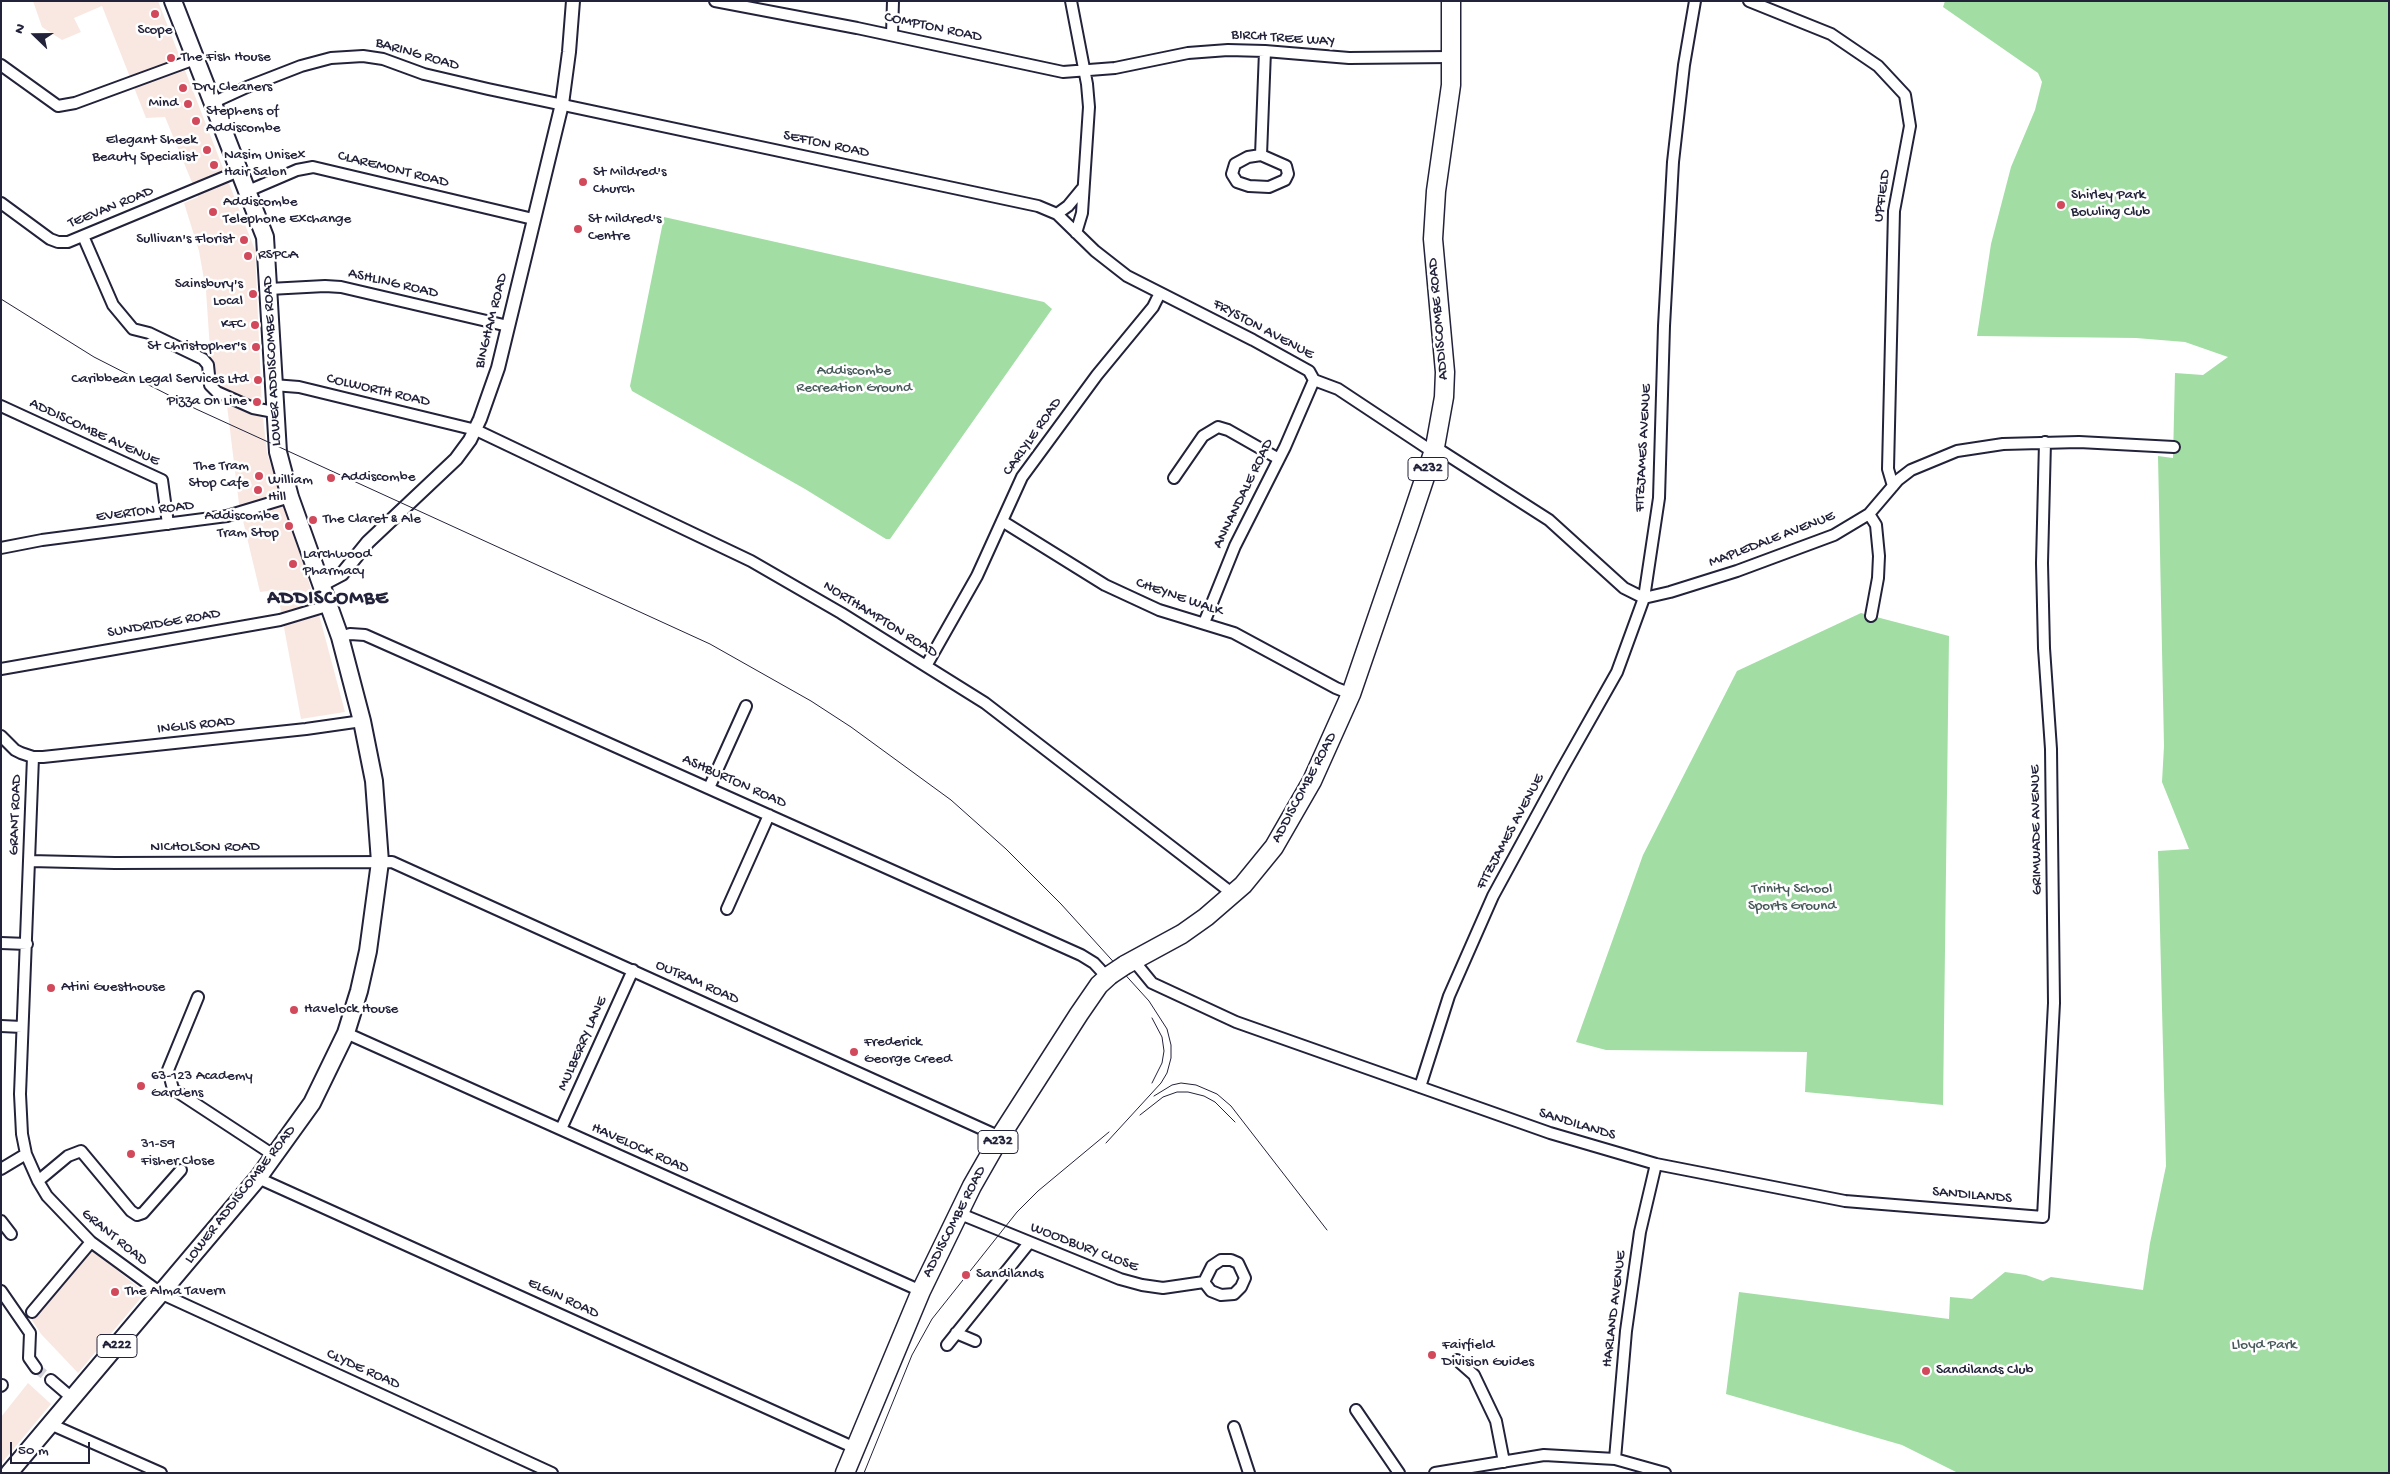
<!DOCTYPE html>
<style>
body{margin:0}
#map{position:relative;width:2390px;height:1474px;overflow:hidden;background:#fff;font-family:"Gochi Hand",sans-serif}
canvas{display:block}
.frame{position:absolute;inset:0;border:2px solid #22223b;pointer-events:none}
.north{position:absolute;left:10px;top:10px;width:50px;height:50px;-webkit-text-stroke:4px #fff;paint-order:stroke;rotate:292deg;font-size:14px;font-weight:700;line-height:20px;text-align:center;color:#22223b}
.north::after{content:'';display:block;margin:auto;width:18px;height:22px;background:#22223b;clip-path:polygon(50% 0,100% 100%,50% 72%,0 100%)}
.scale{position:absolute;left:10px;top:1442px;width:80px;height:22px;box-sizing:border-box;border:2px solid #22223b;border-top:0;padding-left:6px;font-size:15px;line-height:18px;white-space:nowrap;color:#22223b;-webkit-text-stroke:4px #fff;paint-order:stroke}
</style>
<div id="map">
<canvas width="2390" height="1474"></canvas>
<div class="frame"></div>
<div class="north">N</div>
<div class="scale">50 m</div>
</div>
<script>
const ctx = document.querySelector('canvas').getContext('2d');
ctx.lineJoin = 'round';
function fillPath(path, color) { ctx.fillStyle = color; ctx.fill(path, 'evenodd'); }
const poly = rows => new Path2D(rows.map(r => 'M' + r).join(''));
function stroke(path, color, width, dash) { ctx.strokeStyle = color; ctx.lineWidth = width; ctx.lineCap = dash ? 'butt' : 'round'; ctx.setLineDash(dash || []); ctx.stroke(path); }
function drawText(font, color, halo, rows, align = 'center') {
  ctx.font = font + ' "Gochi Hand",sans-serif'; ctx.lineWidth = 5; ctx.setLineDash([]); ctx.textBaseline = 'middle'; ctx.strokeStyle = halo; ctx.fillStyle = color; for (const [text, x, y, turn = 0] of rows) {
    ctx.save(); ctx.translate(x, y); ctx.rotate((+turn || 0) * Math.PI / 180); ctx.textAlign = isNaN(turn) ? turn : align; if (halo) ctx.strokeText(text, 0, 0); ctx.fillText(text, 0, 0); ctx.restore();
  }
}
fillPath(poly([
 [33,1,158,1,255,250,262,408,267,453,317,607,345,712,301,719,277,590,260,592,239,504,225,389,217,386,212,379,206,291,199,251,184,203,198,197,165,117,146,118,102,6,74,18,81,32,62,40,42,27],
 [89,1247,145,1293,78,1373,41,1334,30,1317],
 [28,1383,51,1404,1,1464,1,1417]
]), '#f9e8e2');
fillPath(poly([
 [1945,1,2389,1,2389,1473,1958,1473,1902,1445,1726,1394,1739,1292,1949,1319,1950,1297,1972,1299,2005,1272,2026,1275,2043,1281,2051,1277,2143,1290,2150,1243,2166,1166,2158,851,2189,849,2162,782,2164,746,2158,456,2173,458,2175,373,2203,375,2228,357,2185,342,2136,338,1977,336,1991,244,2011,167,2035,110,2042,82,2038,73,1943,7],
 [664,217,1044,302,1052,309,890,539,886,539,805,489,632,391,630,386],
 [1861,613,1949,636,1943,1105,1805,1092,1807,1052,1606,1050,1576,1042,1643,855,1737,671]
]), '#a2dda4');
stroke(poly([
 [36,1368,51,1380]
]), '#d3d3d8', 10, [10, 5]);
const minor = poly([
 [715,1,857,28,1063,72,1115,68,1188,53,1228,50,1265,51,1349,58,1451,57],
 [1071,1,1087,84,1089,107,1082,213,1076,233],
 [1749,1,1831,34,1878,66,1905,95,1910,126,1894,211,1888,469,1893,486],
 [892,35,893,1],
 [1,65,58,106,75,103,195,59],
 [212,103,247,87,301,66,331,58,363,56,383,59,424,74,488,89,1038,206,1057,214,1095,251,1127,276,1253,340,1309,371,1314,380],
 [1261,155,1286,166,1288,174,1285,180,1269,187,1249,186,1237,182,1232,174,1235,164,1248,157,1261,155],
 [1261,155,1265,51],
 [248,191,297,170,313,167,533,219],
 [1,203,50,239,58,242,68,242,239,171],
 [1057,214,1068,206,1082,189],
 [83,236,113,305,133,329,149,333,203,359,208,365,210,385,217,392,253,408,274,412],
 [269,289,325,286,341,287,508,326],
 [1314,380,1338,389,1433,452],
 [273,385,299,387,476,430,751,561,841,613,985,703,1233,894],
 [1,406,162,480,168,524],
 [1435,447,1549,520,1624,588,1644,598,1670,592,1737,571,1834,535,1869,514,1898,480,1911,470,1957,451,2003,444,2079,442,2174,447],
 [1174,478,1203,436,1218,427,1228,430,1279,459],
 [1869,514,1876,525,1879,556,1878,578,1871,616],
 [1002,521,1105,585,1159,610,1234,633,1336,688,1351,694],
 [1,548,42,540,227,516,290,497],
 [1204,623,1235,546,1285,447,1314,380],
 [340,637,350,634,365,635,489,690,1081,955,1094,963,1107,977],
 [926,666,977,576,1022,477,1097,375,1153,307,1160,293],
 [1,669,280,620,330,605],
 [1,736,15,750,21,753,33,757,43,757,306,729,362,721],
 [33,757,20,1094,22,1134,26,1154,38,1181,47,1196,91,1242,162,1294,552,1473],
 [709,788,746,706],
 [30,861,115,863,392,862,1000,1137],
 [727,909,769,815],
 [1,943,27,944],
 [1134,961,1152,983,1236,1022,1550,1133,1656,1164,1845,1201,2043,1217,2054,1003,2051,749,2044,648,2042,563,2045,442],
 [198,997,168,1070,173,1089,275,1156],
 [1,1026,22,1027],
 [346,1033,921,1291],
 [1420,1087,1449,996,1493,896,1561,771,1617,672,1644,598,1659,498,1664,326,1673,162,1684,65,1695,1],
 [561,1129,633,970],
 [1,1169,26,1154],
 [258,1178,855,1448],
 [38,1181,68,1156,81,1151,131,1211,137,1215,143,1213,181,1170],
 [958,1213,1120,1279,1142,1285,1163,1288,1204,1282,1212,1266,1221,1260,1231,1260,1238,1263,1245,1278,1241,1287,1234,1294,1221,1295,1211,1291,1204,1282],
 [1,1221,11,1234],
 [1,1291,30,1333,29,1358,36,1368],
 [32,1312,91,1242],
 [956,1333,975,1341],
 [947,1345,1029,1243],
 [1457,1360,1474,1375,1496,1421,1504,1462],
 [51,1380,72,1398],
 [1,1386,2,1385],
 [1356,1410,1399,1473],
 [50,1424,161,1473],
 [1234,1427,1249,1473],
 [1615,1459,1626,1331,1640,1232,1656,1164],
 [1435,1473,1544,1455,1615,1459,1665,1473]
]);
const tertiary = poly([
 [323,584,342,574,368,542,456,459,470,440,480,419,498,368,562,104,569,52,573,1]
]);
const primary = poly([
 [9,1473,258,1178,312,1103,346,1033,359,991,368,951,380,862,374,781,362,721,340,637,290,497,278,452,265,237,173,1]
]);
const trunk = poly([
 [1125,965,1182,934,1206,917,1243,885,1274,847,1312,781,1351,694,1409,525,1435,447,1444,397,1445,372,1433,239,1436,191,1451,85,1451,1],
 [845,1473,921,1291,972,1186,1000,1137,1079,1014,1099,985,1110,975]
]);
stroke(minor, '#22223b', 14);
stroke(tertiary, '#22223b', 16);
stroke(primary, '#22223b', 20);
stroke(trunk, '#22223b', 21);
stroke(minor, '#fff', 10);
stroke(tertiary, '#fff', 12);
stroke(primary, '#fff', 16);
stroke(trunk, '#fff', 18);
stroke(poly([
 [1,299,94,357,196,409,710,644,811,701,851,727,951,800,1006,849,1061,904,1149,1001,1167,1029,1171,1045,1171,1058,1167,1073,1161,1083,1106,1143],
 [1152,1018,1162,1037,1164,1051,1162,1063,1152,1083],
 [1154,1096,1172,1085,1181,1083,1196,1085,1217,1094,1231,1106,1327,1230],
 [1140,1115,1163,1097,1177,1092,1188,1092,1204,1096,1215,1102,1235,1122],
 [864,1473,912,1355,932,1319,1017,1212,1038,1191,1109,1132]
]), '#22223b', 1);
const trunkBridge = poly([
 [1110,975,1125,965]
]);
stroke(trunkBridge, '#22223b', 21, []);
stroke(trunkBridge, '#fff', 18);
for (const [x, y, r, color] of [
 [155,14,5,"#d1495b"],
 [171,58,5,"#d1495b"],
 [183,88,5,"#d1495b"],
 [188,104,5,"#d1495b"],
 [196,121,5,"#d1495b"],
 [207,150,5,"#d1495b"],
 [214,165,5,"#d1495b"],
 [583,182,5,"#d1495b"],
 [2061,205,5,"#d1495b"],
 [213,212,5,"#d1495b"],
 [578,229,5,"#d1495b"],
 [244,240,5,"#d1495b"],
 [248,256,5,"#d1495b"],
 [253,294,5,"#d1495b"],
 [255,325,5,"#d1495b"],
 [256,347,5,"#d1495b"],
 [258,380,5,"#d1495b"],
 [257,402,5,"#d1495b"],
 [259,476,5,"#d1495b"],
 [331,478,5,"#d1495b"],
 [258,490,5,"#d1495b"],
 [313,520,5,"#d1495b"],
 [289,526,5,"#d1495b"],
 [293,564,5,"#d1495b"],
 [51,988,5,"#d1495b"],
 [294,1010,5,"#d1495b"],
 [854,1052,5,"#d1495b"],
 [141,1086,5,"#d1495b"],
 [131,1154,5,"#d1495b"],
 [966,1275,5,"#d1495b"],
 [115,1292,5,"#d1495b"],
 [1432,1355,5,"#d1495b"],
 [1926,1371,5,"#d1495b"]
]) { const dot = new Path2D(); dot.arc(x, y, r, 0, 2 * Math.PI); ctx.fillStyle = color; ctx.fill(dot); stroke(dot, '#fff', 2); }
for (const [x, y, w] of [
 [1428,469,40],
 [998,1142,40],
 [117,1346,40]
]) { const box = new Path2D(); box.roundRect(x - w / 2, y - 11.5, w, 23, 4); ctx.fillStyle = '#fff'; ctx.fill(box); stroke(box, '#22223b', 1); }
drawText('bold 14px', '#22223b', null, [
 ["A232",1428,469],
 ["A232",998,1142],
 ["A222",117,1346]
]);
drawText('15px', '#22223b', '#fff', [
 ["COMPTON ROAD",933,28,12],
 ["BIRCH TREE WAY",1283,39,4],
 ["BARING ROAD",417,55,16],
 ["SEFTON ROAD",826,145,12],
 ["CLAREMONT ROAD",393,170,14],
 ["UPFIELD",1883,196,-82],
 ["TEEVAN ROAD",111,208,-22],
 ["ASHLING ROAD",393,284,13],
 ["ADDISCOMBE ROAD",1439,319,-95],
 ["BINGHAM ROAD",492,321,-76],
 ["FRYSTON AVENUE",1263,330,28],
 ["LOWER ADDISCOMBE ROAD",273,361,-93],
 ["COLWORTH ROAD",378,391,13],
 ["ADDISCOMBE AVENUE",94,433,25],
 ["CARLYLE ROAD",1033,437,-55],
 ["FITZJAMES AVENUE",1644,448,-87],
 ["ANNANDALE ROAD",1244,494,-64],
 ["EVERTON ROAD",145,512,-7],
 ["MAPLEDALE AVENUE",1772,540,-21],
 ["CHEYNE WALK",1179,598,19],
 ["NORTHAMPTON ROAD",880,620,32],
 ["SUNDRIDGE ROAD",164,624,-10],
 ["INGLIS ROAD",196,726,-6],
 ["ASHBURTON ROAD",734,782,24],
 ["ADDISCOMBE ROAD",1305,788,-62],
 ["GRANT ROAD",16,815,-88],
 ["GRIMWADE AVENUE",2037,830,-91],
 ["FITZJAMES AVENUE",1511,832,-62],
 ["NICHOLSON ROAD",205,848],
 ["OUTRAM ROAD",697,983,24],
 ["MULBERRY LANE",583,1044,-66],
 ["SANDILANDS",1577,1125,17],
 ["HAVELOCK ROAD",640,1149,24],
 ["LOWER ADDISCOMBE ROAD",241,1195,-52],
 ["SANDILANDS",1972,1196,5],
 ["ADDISCOMBE ROAD",955,1222,-63],
 ["GRANT ROAD",114,1238,39],
 ["WOODBURY CLOSE",1084,1248,21],
 ["ELGIN ROAD",563,1299,25],
 ["HARLAND AVENUE",1615,1309,-83],
 ["CLYDE ROAD",363,1370,24]
]);
drawText('15px', '#22223b', '#fff', [
 ["Scope",155,31,"center"],
 ["The Fish House",181,58],
 ["Dry Cleaners",193,88],
 ["Mind",178,104,"right"],
 ["Stephens of",206,112],
 ["Addiscombe",206,129],
 ["Elegant Sheek",197,141,"right"],
 ["Beauty Specialist",197,158,"right"],
 ["Nasim Unisex",224,156],
 ["Hair Salon",224,173],
 ["St Mildred's",593,173],
 ["Church",593,190],
 ["Shirley Park",2071,196],
 ["Bowling Club",2071,213],
 ["Addiscombe",223,203],
 ["Telephone Exchange",223,220],
 ["St Mildred's",588,220],
 ["Centre",588,237],
 ["Sullivan's Florist",234,240,"right"],
 ["RSPCA",258,256],
 ["Sainsbury's",243,285,"right"],
 ["Local",243,302,"right"],
 ["KFC",245,325,"right"],
 ["St Christopher's",246,347,"right"],
 ["Caribbean Legal Services Ltd",248,380,"right"],
 ["Pizza On Line",247,402,"right"],
 ["The Tram",249,467,"right"],
 ["Stop Cafe",249,484,"right"],
 ["Addiscombe",341,478],
 ["William",268,481],
 ["Hill",268,498],
 ["Addiscombe",279,517,"right"],
 ["Tram Stop",279,534,"right"],
 ["The Claret & Ale",323,520],
 ["Larchwood",303,555],
 ["Pharmacy",303,572],
 ["Atini Guesthouse",61,988],
 ["Havelock House",304,1010],
 ["Frederick",864,1043],
 ["George Creed",864,1060],
 ["63-123 Academy",151,1077],
 ["Gardens",151,1094],
 ["31-59",141,1145],
 ["Fisher Close",141,1162],
 ["Sandilands",976,1275],
 ["The Alma Tavern",125,1292],
 ["Fairfield",1442,1346],
 ["Division Guides",1442,1363],
 ["Sandilands Club",1936,1371]
], 'left');
drawText('15px', '#485a5a', '#fff', [
 ["Addiscombe",854,372],
 ["Recreation Ground",854,389],
 ["Trinity School",1792,890],
 ["Sports Ground",1792,907],
 ["Lloyd Park",2264,1346]
]);
ctx.letterSpacing = '1px';
drawText('bold 20px', '#22223b', '#fff', [
 ["ADDISCOMBE",328,600]
]);
ctx.letterSpacing = '0px';
</script>
